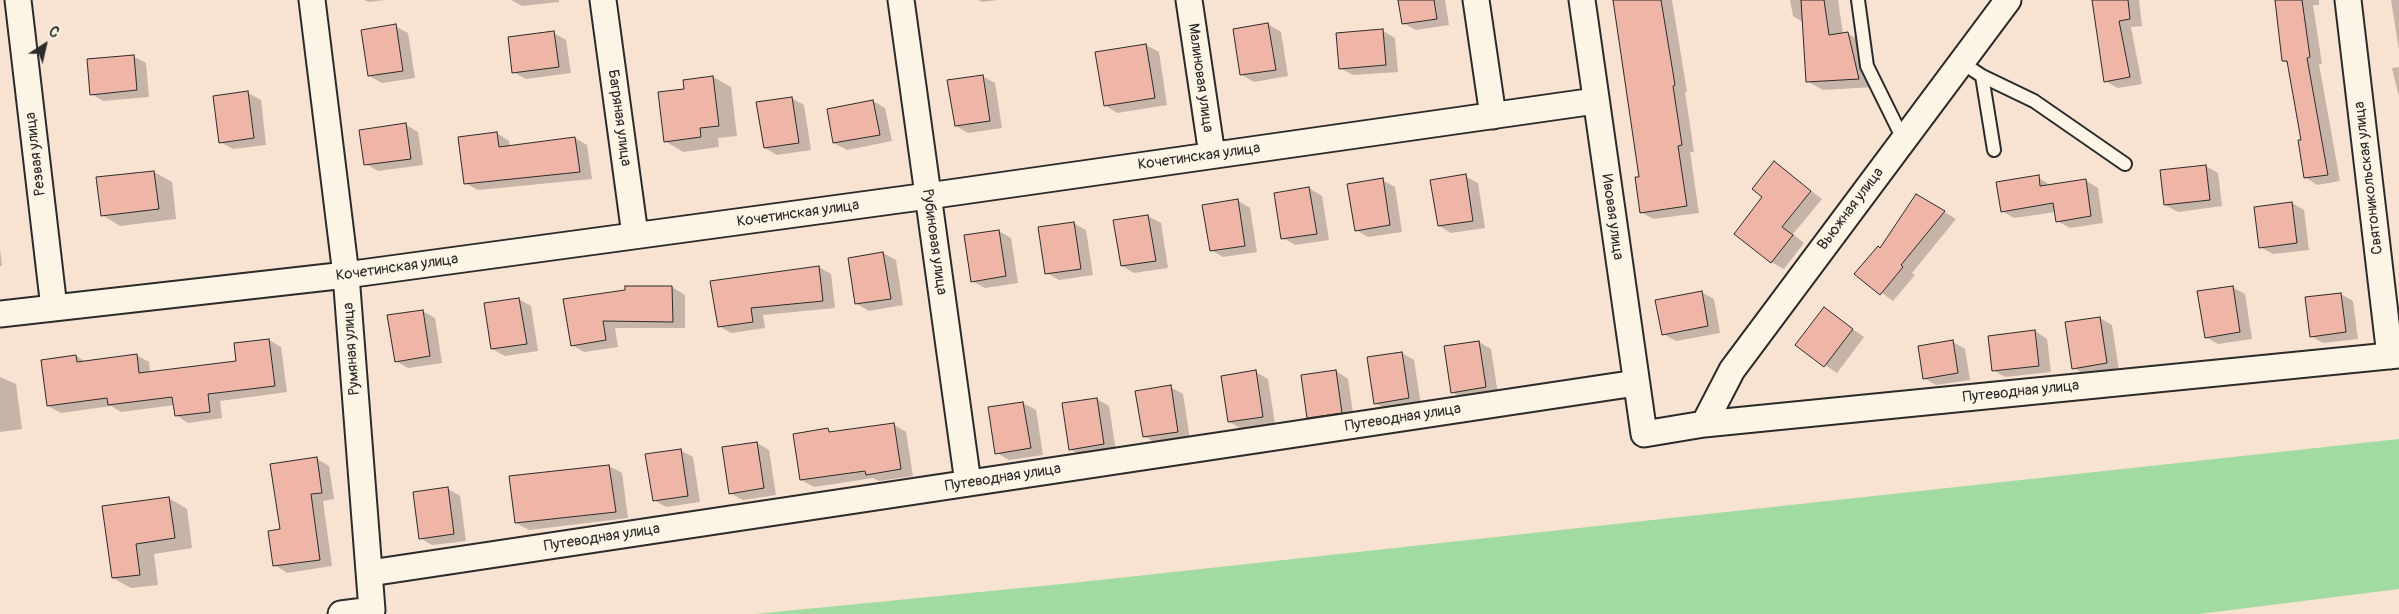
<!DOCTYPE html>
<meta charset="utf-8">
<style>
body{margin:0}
#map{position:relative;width:2399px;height:614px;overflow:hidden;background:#f8e2d2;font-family:Pangolin,sans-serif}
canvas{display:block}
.north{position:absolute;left:20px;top:20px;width:50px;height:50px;-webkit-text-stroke:4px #fcf5e5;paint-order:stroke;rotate:35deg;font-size:14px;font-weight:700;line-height:20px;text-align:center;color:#2b2b2b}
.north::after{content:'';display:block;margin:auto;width:18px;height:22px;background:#2b2b2b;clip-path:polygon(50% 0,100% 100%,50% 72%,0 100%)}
</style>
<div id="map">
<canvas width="2399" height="614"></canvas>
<div class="north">С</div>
</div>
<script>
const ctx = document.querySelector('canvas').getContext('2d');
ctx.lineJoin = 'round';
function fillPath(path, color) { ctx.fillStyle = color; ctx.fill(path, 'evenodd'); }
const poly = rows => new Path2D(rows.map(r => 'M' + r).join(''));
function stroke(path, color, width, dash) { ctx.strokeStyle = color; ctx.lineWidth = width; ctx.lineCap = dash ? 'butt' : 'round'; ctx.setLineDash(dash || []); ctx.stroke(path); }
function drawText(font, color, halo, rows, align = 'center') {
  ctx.font = font + ' Pangolin,sans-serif'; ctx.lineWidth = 4; ctx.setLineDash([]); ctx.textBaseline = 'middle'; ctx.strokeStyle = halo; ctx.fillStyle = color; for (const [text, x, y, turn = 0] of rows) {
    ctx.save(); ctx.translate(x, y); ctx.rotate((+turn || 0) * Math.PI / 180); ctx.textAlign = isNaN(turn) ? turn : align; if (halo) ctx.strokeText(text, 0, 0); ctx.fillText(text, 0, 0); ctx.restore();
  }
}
fillPath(poly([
 [2399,439,2399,589,2199,614,755,614,1072,583]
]), '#a1dba1');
fillPath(poly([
 [364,0,385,0,369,2],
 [511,0,559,0,559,2,522,6],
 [979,0,998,0,982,2],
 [1400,0,1445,0,1449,25,1416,30,1403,23],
 [1615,0,1672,0,1687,92,1685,92,1694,152,1690,152,1699,213,1653,219,1641,212,1640,178],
 [1790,0,1838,0,1843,34,1847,33,1864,43,1874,87,1823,90,1807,81,1804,23,1793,16],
 [2093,0,2139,0,2142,26,2131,27,2142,84,2118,88,2105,81],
 [2276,0,2319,0,2319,5,2313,5,2322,64,2319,64,2340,181,2317,185,2305,177,2303,141,2289,64,2283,61],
 [2391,0,2399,0,2399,50],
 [1268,24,1281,32,1288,76,1254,82,1242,75],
 [395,26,408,33,415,78,382,83,369,76],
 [1383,31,1395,38,1398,72,1353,75,1340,68],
 [554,33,566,40,571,73,526,79,513,72],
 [1146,45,1159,52,1167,105,1117,113,1105,105,1096,53],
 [133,56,146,63,149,97,103,101,91,94],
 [2399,67,2399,97,2392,68],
 [982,76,995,83,1002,128,968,133,956,126],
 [713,77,731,87,737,136,718,138,719,147,683,152,665,141,686,90],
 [248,93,261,100,266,145,233,149,220,142],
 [791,98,804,105,811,150,777,155,765,148],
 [873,101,885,108,892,141,847,150,834,143],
 [406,125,418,132,423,165,378,171,366,164],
 [497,133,509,141,510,147,575,138,587,145,592,179,478,190,465,183],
 [1774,163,1822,199,1793,234,1804,243,1784,269,1771,262,1764,197],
 [2206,166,2218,173,2222,206,2178,212,2165,205],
 [154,172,172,182,176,219,120,226,102,215],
 [1465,176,1478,183,1485,228,1451,233,1439,226],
 [2038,177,2051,186,2085,180,2098,188,2103,223,2070,228,2057,221,2056,212,2014,218,2002,211],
 [1382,180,1395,187,1402,232,1368,237,1356,230],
 [1309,188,1322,196,1329,240,1295,245,1283,238],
 [1916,195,1956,219,1912,273,1915,275,1893,301,1856,274,1880,249],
 [1237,200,1250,208,1257,252,1223,257,1211,250],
 [2292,203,2304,210,2309,250,2273,254,2260,247],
 [1148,216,1161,223,1168,268,1134,273,1122,266,1115,221],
 [1073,223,1086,230,1093,275,1059,280,1047,273],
 [999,231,1011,238,1018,283,985,288,972,281],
 [0,248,2,266,0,266],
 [883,253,896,260,903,305,869,311,857,304],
 [819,267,831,274,835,308,763,315,765,328,731,333,719,326],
 [627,287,672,287,685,295,685,328,615,328,618,347,584,352,572,345,627,291],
 [2232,287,2245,294,2252,339,2218,344,2206,337],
 [1701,292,1714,299,1720,333,1676,341,1663,334],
 [2341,294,2353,301,2358,339,2323,343,2311,336],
 [519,299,531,306,538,351,505,356,492,349],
 [1824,309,1864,337,1837,373,1825,365],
 [422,311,435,318,442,363,408,368,396,361],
 [2100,318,2112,325,2119,370,2086,375,2074,368],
 [2035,331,2047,339,2051,372,2005,377,1993,370],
 [269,340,281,347,287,392,220,401,222,418,188,423,176,415,175,405,121,412,111,406,61,413,48,406,76,356,86,362,136,355,149,362,150,373,237,362],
 [1479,342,1491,349,1498,394,1464,399,1452,392],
 [1953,342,1965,349,1970,380,1936,385,1924,378],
 [1402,353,1414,360,1421,405,1388,410,1375,403],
 [1336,371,1348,379,1354,419,1321,424,1309,417],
 [1256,372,1268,379,1275,424,1242,429,1229,422],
 [0,377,16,384,22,429,0,432],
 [1170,387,1183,394,1190,439,1156,443,1144,436],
 [1097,399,1109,406,1116,451,1083,456,1070,449],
 [1023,403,1036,410,1043,455,1009,460,997,453],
 [893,424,906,432,913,476,879,481,873,478,814,487,801,480,828,430,834,433],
 [757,443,769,450,776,495,743,500,730,493],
 [680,450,693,457,700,502,666,507,654,500],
 [317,459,329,466,334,499,323,501,332,566,287,573,275,565,281,530],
 [609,466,622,473,628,518,529,530,516,523],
 [448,489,460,496,466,541,432,545,420,538],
 [169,498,187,509,192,548,154,554,158,585,131,588,113,578,103,507]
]), '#0003');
const building = poly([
 [1398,0,1434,0,1437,19,1402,24,1398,0],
 [1613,0,1661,0,1675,85,1673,86,1682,145,1678,146,1687,206,1640,213,1635,177,1639,177,1613,0],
 [1801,0,1824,0,1829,35,1848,32,1859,79,1806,82,1801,0],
 [2092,0,2128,0,2130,19,2119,21,2130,77,2104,82,2092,0],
 [2275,0,2302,0,2310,57,2307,58,2328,175,2304,178,2298,140,2301,140,2287,61,2282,61,2275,0],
 [1268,23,1276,70,1240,75,1233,29,1268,23],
 [396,24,403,71,368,76,361,30,396,24],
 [1383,29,1386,65,1339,69,1336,33,1383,29],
 [554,31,559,67,512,73,508,37,554,31],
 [1146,44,1155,98,1104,106,1095,52,1146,44],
 [134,55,137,90,90,95,87,59,134,55],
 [983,75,990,121,955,126,947,80,983,75],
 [713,76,719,126,700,128,701,137,664,142,658,92,684,89,683,80,713,76],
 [248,91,254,138,219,143,213,96,248,91],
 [792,97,799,143,764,148,756,102,792,97],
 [873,100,880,135,833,143,827,109,873,100],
 [406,123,411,159,364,165,359,130,406,123],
 [497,132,499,147,575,137,580,172,464,184,458,137,497,132],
 [1774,161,1811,191,1782,227,1793,235,1771,263,1734,234,1762,197,1752,189,1774,161],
 [2206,165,2210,200,2164,205,2160,170,2206,165],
 [154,171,159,209,101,216,96,177,154,171],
 [1466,174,1473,221,1438,226,1430,180,1466,174],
 [2039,175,2040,186,2086,179,2091,216,2056,222,2053,203,2001,212,1996,182,2039,175],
 [1383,178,1390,225,1355,231,1347,184,1383,178],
 [1309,187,1317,234,1281,239,1274,193,1309,187],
 [1916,194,1945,211,1901,265,1903,267,1880,295,1854,274,1878,246,1880,248,1916,194],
 [1238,199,1245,246,1210,251,1202,205,1238,199],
 [2292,202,2297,243,2259,248,2254,207,2292,202],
 [1148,215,1156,261,1121,266,1113,220,1148,215],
 [1074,222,1081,269,1045,274,1038,227,1074,222],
 [999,230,1006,276,971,282,964,235,999,230],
 [883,252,891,299,855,304,848,258,883,252],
 [819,266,823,301,751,308,753,322,718,327,710,281,819,266],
 [625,286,672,286,673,322,603,321,606,340,571,346,563,299,625,290,625,286],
 [2233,286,2240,332,2205,338,2197,291,2233,286],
 [1702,291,1708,326,1662,335,1655,300,1702,291],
 [2341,293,2346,332,2310,337,2305,297,2341,293],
 [519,298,527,344,491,349,484,303,519,298],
 [1824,307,1853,329,1824,367,1795,345,1824,307],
 [423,310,430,356,395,362,387,315,423,310],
 [2100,317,2107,363,2072,369,2065,322,2100,317],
 [2035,330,2039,366,1992,371,1988,336,2035,330],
 [269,339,275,386,208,394,210,412,175,416,172,397,108,405,107,398,47,406,41,360,76,355,77,362,137,354,139,373,236,361,234,343,269,339],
 [1953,340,1958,373,1923,379,1918,346,1953,340],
 [1479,341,1486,387,1451,393,1444,346,1479,341],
 [1402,352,1409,398,1374,404,1367,357,1402,352],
 [1256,370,1263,417,1228,422,1221,376,1256,370],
 [1336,370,1342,413,1307,418,1301,375,1336,370],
 [1171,385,1178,432,1143,437,1135,391,1171,385],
 [1097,398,1104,444,1069,450,1062,403,1097,398],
 [1023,402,1031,448,995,454,988,407,1023,402],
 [894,423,901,469,866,475,865,471,800,480,793,434,828,428,829,432,894,423],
 [757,442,764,488,729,494,722,447,757,442],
 [681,449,688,496,653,501,645,454,681,449],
 [317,457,322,493,311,494,320,560,273,566,268,531,280,529,270,464,317,457],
 [609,465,616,512,515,523,509,476,609,465],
 [448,487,454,534,419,539,413,492,448,487],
 [169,497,175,538,136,544,140,575,112,578,102,506,169,497]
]);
fillPath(building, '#efb6a7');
stroke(building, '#2b2b2b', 1);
const lane = poly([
 [1858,0,1867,66,1903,139],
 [1961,62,1982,76,2034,101,2125,164],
 [1982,76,1994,150]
]);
const street = poly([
 [18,0,54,308],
 [312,0,346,275,372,610,341,614],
 [603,0,635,235],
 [901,0,968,483],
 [1189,0,1212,155],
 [1476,0,1493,116],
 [1582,0,1644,434,1704,424,2399,355],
 [2348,0,2390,356],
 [0,314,346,275,928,196,1595,101],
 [1704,424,1732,370,2008,0],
 [370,573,1636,383]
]);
stroke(lane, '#2b2b2b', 16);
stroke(street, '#2b2b2b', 29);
stroke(lane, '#fcf5e5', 12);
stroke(street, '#fcf5e5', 25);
drawText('15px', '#2b2b2b', '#fcf5e5', [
 ["Малиновая улица",1200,78,82],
 ["Багряная улица",619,118,82],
 ["Резвая улица",36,154,-97],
 ["Кочетинская улица",1199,157,-8],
 ["Святоникольская улица",2369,178,-97],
 ["Вьюжная улица",1851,209,-53],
 ["Кочетинская улица",798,214,-8],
 ["Ивовая улица",1612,217,82],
 ["Рубиновая улица",934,242,82],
 ["Кочетинская улица",397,268,-8],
 ["Румяная улица",352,349,-94],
 ["Путеводная улица",2021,392,-6],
 ["Путеводная улица",1403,418,-9],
 ["Путеводная улица",1003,478,-9],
 ["Путеводная улица",602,538,-9]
]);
</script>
